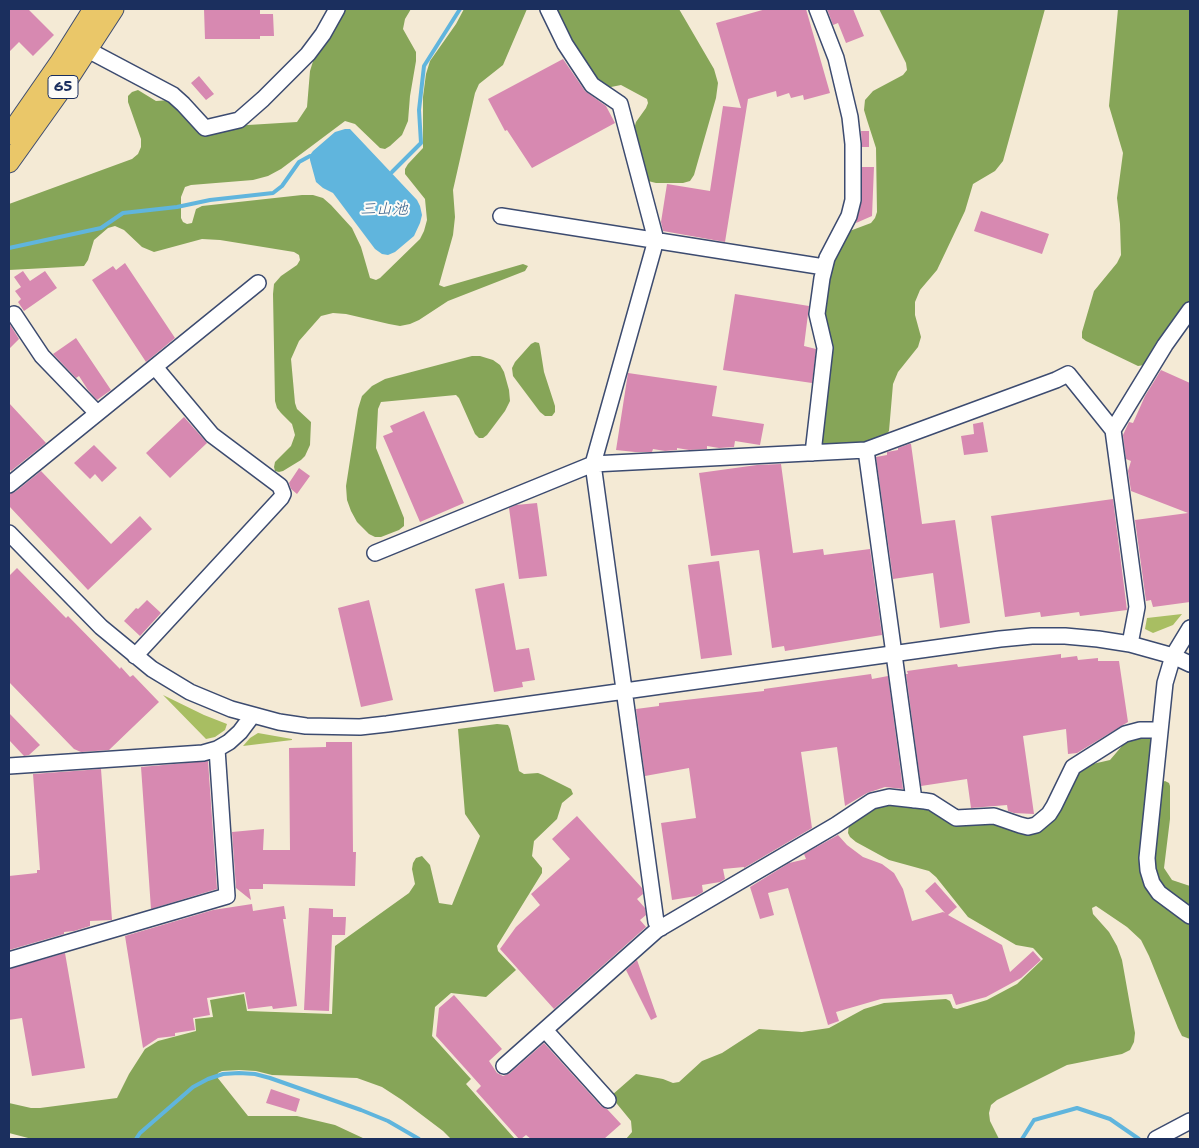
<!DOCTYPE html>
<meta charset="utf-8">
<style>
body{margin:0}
#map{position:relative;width:1199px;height:1148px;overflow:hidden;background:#f4ead5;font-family:"Shantell Sans",sans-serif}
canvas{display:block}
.frame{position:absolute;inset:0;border:10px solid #1b2f5e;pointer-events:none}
</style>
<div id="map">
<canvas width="1199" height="1148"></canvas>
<div class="frame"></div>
</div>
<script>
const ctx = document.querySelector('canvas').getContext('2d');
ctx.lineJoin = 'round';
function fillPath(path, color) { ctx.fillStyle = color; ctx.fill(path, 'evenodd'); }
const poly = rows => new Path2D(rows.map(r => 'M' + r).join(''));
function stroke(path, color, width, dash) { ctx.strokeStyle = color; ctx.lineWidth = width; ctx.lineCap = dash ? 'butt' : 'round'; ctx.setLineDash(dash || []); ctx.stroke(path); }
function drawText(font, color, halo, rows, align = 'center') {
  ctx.font = font + ' "Shantell Sans","Klee One",sans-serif'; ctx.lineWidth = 4; ctx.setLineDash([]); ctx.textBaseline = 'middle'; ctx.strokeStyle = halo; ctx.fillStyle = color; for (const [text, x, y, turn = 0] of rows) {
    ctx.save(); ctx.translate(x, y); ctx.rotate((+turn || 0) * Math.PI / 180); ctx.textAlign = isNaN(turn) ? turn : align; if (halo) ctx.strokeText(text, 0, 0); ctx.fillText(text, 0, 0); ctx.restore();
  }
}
fillPath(poly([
 [1182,614,1173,625,1153,633,1145,629,1147,618],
 [163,695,204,715,227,724,225,730,215,737,206,739],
 [258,733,292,739,292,740,243,746,250,738]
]), '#a8be62');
fillPath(poly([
 [343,9,411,9,405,19,403,29,416,52,416,61,410,96,408,121,402,135,390,146,385,149,380,148,355,124,345,121,281,169,268,176,253,180,191,185,185,187,181,197,181,218,183,222,187,224,192,223,196,209,202,206,302,195,313,195,323,198,331,205,352,228,361,247,370,278,376,280,380,278,420,239,424,231,427,220,425,199,405,174,405,169,408,164,423,148,423,97,426,74,430,61,456,24,464,9,527,9,503,65,479,84,475,93,453,190,455,217,453,235,439,285,444,287,523,264,528,266,525,271,448,301,419,320,410,324,400,326,389,324,346,314,333,313,321,316,299,341,291,359,295,403,297,409,311,422,310,445,305,456,301,460,283,471,279,472,275,471,274,467,275,462,291,446,295,435,292,424,281,413,277,408,275,401,273,294,274,284,281,276,297,265,300,260,299,255,294,252,220,240,202,239,154,252,142,247,124,230,115,226,108,228,94,240,88,260,84,266,9,270,9,204,132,159,138,154,141,147,141,139,128,102,128,96,132,92,138,90,156,101,170,100,199,128,297,122,307,107,310,71,314,58],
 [553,9,679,9,714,69,718,83,716,98,694,175,690,181,683,183,656,183,648,181,644,175,634,129,636,122,646,108,648,103,647,99,621,85,606,88,595,81],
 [879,9,1045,9,1003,161,995,171,973,184,965,211,937,270,920,290,915,302,915,315,921,337,918,347,898,372,893,384,889,431,885,436,865,445,824,445,819,441,821,314,826,278,847,232,871,223,875,218,877,212,876,148,867,120,864,110,865,100,873,91,903,75,907,70,906,63],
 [1118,9,1190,9,1190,302,1144,365,1138,366,1086,341,1082,338,1082,332,1094,291,1117,263,1121,255,1120,224,1117,198,1123,153,1109,106],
 [535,342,539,343,540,347,544,372,555,406,555,412,552,416,545,416,540,412,513,376,512,368,515,362,531,344],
 [472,356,480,356,493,360,500,365,504,372,509,390,510,401,505,411,487,435,483,438,479,438,475,434,459,398,456,395,381,402,378,409,376,448,404,518,404,526,399,530,381,537,375,537,369,534,357,522,351,511,347,500,346,486,358,409,362,396,372,386,385,379],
 [497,724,508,725,510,729,519,771,524,774,538,773,543,775,571,789,573,794,562,803,557,819,534,841,532,856,542,868,542,873,497,946,498,951,516,970,486,997,451,993,435,1007,432,1036,471,1079,466,1084,515,1139,451,1139,443,1131,402,1100,382,1087,357,1078,272,1075,256,1071,239,1070,222,1071,218,1073,217,1077,248,1116,297,1116,335,1125,365,1139,32,1139,9,1133,9,1103,31,1108,40,1108,117,1098,129,1074,145,1049,158,1041,196,1031,195,1019,213,1017,210,1000,244,994,247,1011,332,1014,335,946,409,893,415,884,412,869,413,863,416,858,422,856,430,865,439,903,452,905,480,836,465,814,458,729],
 [1149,736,1152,739,1141,858,1190,923,1190,1039,1182,1036,1178,1028,1149,956,1141,940,1127,927,1096,906,1092,908,1093,914,1109,932,1117,946,1122,960,1135,1033,1134,1042,1130,1050,1122,1054,1067,1065,997,1100,991,1105,989,1113,990,1121,999,1139,626,1139,632,1132,631,1121,613,1099,612,1095,636,1074,663,1079,673,1083,679,1082,702,1061,722,1053,759,1029,802,1032,829,1028,864,1009,884,1003,946,999,950,1001,953,1008,957,1009,987,1000,1017,984,1043,959,1035,950,1033,948,1016,945,968,917,936,877,929,871,889,860,856,842,850,837,848,833,849,824,881,803,924,806,1028,832,1075,774,1084,766,1110,760,1128,739],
 [1165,781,1169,783,1170,786,1170,819,1164,868,1172,880,1190,886,1190,909,1173,897,1157,880,1153,858,1162,782]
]), '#86a558');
fillPath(poly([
 [345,129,350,129,417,200,420,206,422,215,420,223,414,236,395,252,388,255,382,254,375,249,333,193,323,188,316,182,310,160,310,155,313,151,335,132]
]), '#60b5dd');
stroke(poly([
 [392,172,421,143,419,110,424,66,460,9],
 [9,248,101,228,123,213,177,207,210,200,273,193,282,186,299,162,310,156],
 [136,1139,140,1133,193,1087,208,1079,223,1074,239,1073,255,1074,270,1078,361,1110,388,1121,419,1139],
 [1022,1139,1034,1120,1077,1108,1110,1119,1139,1139]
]), '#60b5dd', 4);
fillPath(poly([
 [9,9,28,9,54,35,33,56,19,42,9,52],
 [204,9,260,9,260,14,273,14,274,36,260,36,260,39,205,39],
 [766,9,806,9,830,93,804,100,803,95,791,98,789,93,777,97,776,91,748,99,725,242,663,231,661,222,667,184,710,191,723,106,741,108,716,23],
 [827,9,853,9,864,36,846,43,838,23,833,25],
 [563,59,585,91,606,106,615,123,532,168,507,130,505,131,488,99],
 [199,76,214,94,206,100,191,83],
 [861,131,869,131,869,147,862,147],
 [862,167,874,167,872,216,856,223,862,200],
 [981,211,1049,234,1042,254,974,231],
 [125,263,175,338,146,362,92,280,113,266,116,270],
 [23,271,30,281,45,271,57,288,24,311,18,302,21,299,15,291,21,287,14,277],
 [735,294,809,306,804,346,816,349,812,383,723,370],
 [9,323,19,339,9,349],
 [76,338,111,390,97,400,88,390,79,376,76,378,53,354],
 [1161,370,1190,383,1190,602,1153,607,1151,600,1146,601,1135,520,1188,513,1131,491,1128,471,1131,461,1126,459,1123,435,1129,422,1133,423,1145,396],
 [628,373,717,386,712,416,764,424,760,445,735,441,734,447,719,448,707,446,707,449,689,450,677,448,677,450,665,451,653,449,652,452,635,452,616,450],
 [9,403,46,443,11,471,9,469],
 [424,411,464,503,420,522,383,436,393,432,390,426],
 [184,417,207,443,170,478,146,453],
 [983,422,988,452,964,455,961,436,974,434,973,424],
 [909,444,911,444,922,524,955,520,970,623,940,628,933,573,893,579,876,457,887,455,887,452,898,450,898,448],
 [94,445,117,468,102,482,95,474,90,479,74,463],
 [781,464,793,553,823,549,824,555,870,549,882,635,785,651,784,646,772,648,759,550,711,556,699,473,757,465],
 [299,468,310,476,297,494,291,489,289,483],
 [41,471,111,544,140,516,152,529,88,590,9,506,9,494,15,492],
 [1113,499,1127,610,1080,616,1079,612,1041,617,1040,612,1005,617,991,516],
 [537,503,547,576,519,579,509,508,516,505],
 [719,561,732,655,701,659,688,565],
 [17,568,66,618,68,616,120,669,121,667,130,677,133,675,159,702,109,750,81,752,74,749,9,682,9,576],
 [504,583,516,650,529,648,535,680,522,682,523,687,494,692,475,589],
 [147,600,161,613,140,636,124,621,136,608,138,609],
 [369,600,393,700,361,707,338,608],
 [1061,654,1061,658,1077,656,1078,660,1098,658,1098,661,1119,661,1128,722,1077,753,1068,754,1066,729,1023,736,1034,814,1014,813,1008,811,1007,805,971,808,967,779,921,786,906,674,908,674,907,671,957,664,958,667],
 [871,674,872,679,888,676,903,789,885,787,867,793,845,806,837,747,801,752,812,828,744,868,744,867,723,869,725,879,720,882,702,885,703,892,696,896,672,900,661,823,696,818,689,768,645,776,636,709,659,706,659,703,764,691,764,689],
 [9,713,40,745,29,755,24,756,9,740],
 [326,742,352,742,353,852,356,852,355,886,263,884,263,889,249,889,251,900,236,888,232,832,264,829,263,850,290,850,289,748,326,747],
 [208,761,217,889,151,909,141,767],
 [101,769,112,920,90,921,90,926,74,931,64,932,64,934,9,950,9,876,37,873,37,870,40,870,33,774],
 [577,816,642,888,643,894,637,899,645,908,646,915,640,920,646,927,554,1009,500,949,516,927,540,905,531,894,570,859,552,839],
 [838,835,847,845,863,857,882,864,894,873,903,889,912,921,943,912,945,913,925,891,935,882,957,907,948,915,1002,945,1010,972,1033,951,1041,960,1021,978,986,997,956,1005,952,994,881,999,836,1012,839,1021,828,1025,788,888,768,893,774,915,760,919,750,887,789,863,806,859,804,854],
 [252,904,253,911,284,906,286,919,283,919,297,1006,273,1009,272,1006,248,1009,245,992,207,998,210,1015,193,1018,195,1030,175,1033,175,1036,158,1038,143,1048,125,936,213,910],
 [309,908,333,909,333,917,346,917,345,935,332,935,329,1011,304,1010],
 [65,953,85,1068,32,1076,22,1018,9,1020,9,969],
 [637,960,657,1017,651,1020,626,970],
 [454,995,502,1049,489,1061,497,1073,503,1076,510,1073,544,1043,601,1106,607,1109,621,1124,604,1139,531,1139,526,1135,521,1139,519,1139,476,1091,481,1086,436,1036,439,1008],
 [271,1089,300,1099,296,1112,266,1103]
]), '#d789b1');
const minor = poly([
 [548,9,565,44,592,85,620,104,656,240,593,464,656,922,661,928],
 [88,50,173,95,183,104,205,128,239,120,263,99,308,54,323,34,337,9],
 [501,216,824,267],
 [14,314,42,356,97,413],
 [866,450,914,800],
 [813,453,825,348,817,314,822,278,827,258,849,216,853,200,853,144,850,117,836,58,817,9],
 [9,485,258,283],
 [9,533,101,627,152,669,190,692,231,709,279,722,306,726,360,727,387,724,1000,639,1032,636,1065,636,1098,639,1130,644,1173,656,1190,664],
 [375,553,593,464,866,450,1056,380,1068,374,1113,430],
 [1190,628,1173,656,1165,683,1147,858,1148,870,1152,883,1159,893,1190,916],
 [1130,644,1137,607,1113,430,1165,345,1190,310],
 [135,656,281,498,283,494,280,486,212,435,155,367],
 [9,766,203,753,217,749,229,742,240,732,252,716],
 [9,960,227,896,217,749],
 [545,1030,608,1100],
 [504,1066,657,930,836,825,872,801,889,797,925,801,931,802,956,818,994,816,1020,825,1028,827,1036,825,1049,814,1054,806,1073,767,1125,734,1140,730,1160,730],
 [1156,1139,1190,1121]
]);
const major = poly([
 [9,135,59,63,93,9],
 [9,163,64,86,114,9]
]);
stroke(minor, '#3c4b70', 18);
stroke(major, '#3c4b70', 21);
stroke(minor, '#fff', 15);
stroke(major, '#eac769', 19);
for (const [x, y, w] of [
 [63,87,30]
]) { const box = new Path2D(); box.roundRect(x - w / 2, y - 11.5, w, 23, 4); ctx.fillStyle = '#fdfcf7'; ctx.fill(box); stroke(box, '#1b2f5e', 1); }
drawText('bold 14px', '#1b2f5e', null, [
 ["65",63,87]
]);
drawText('italic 16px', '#335e8a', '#fdfcf7', [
 ["三山池",384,210]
]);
</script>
